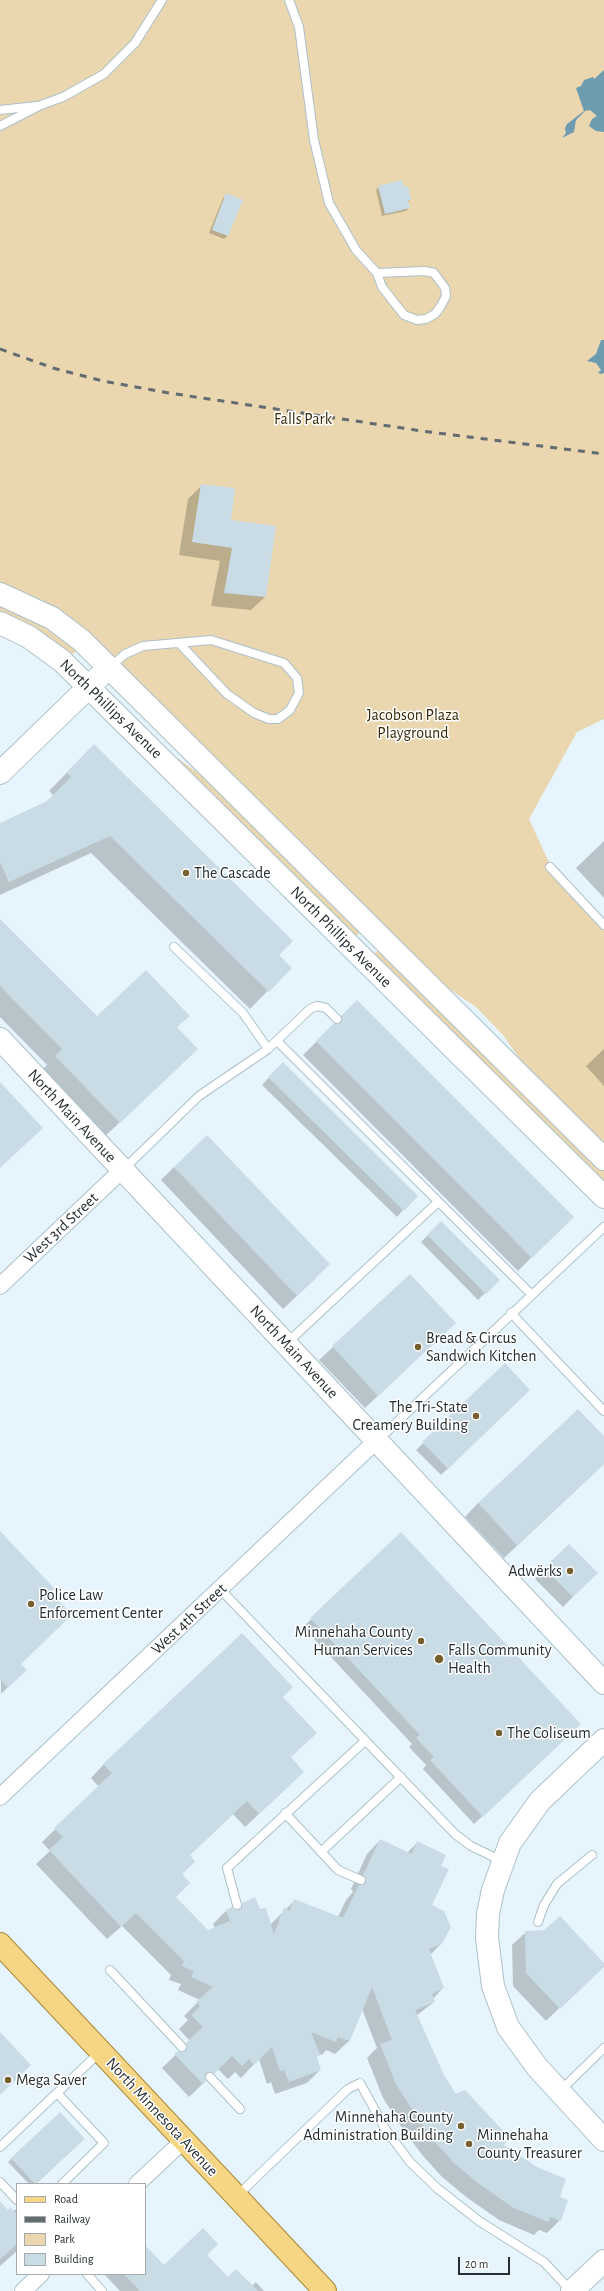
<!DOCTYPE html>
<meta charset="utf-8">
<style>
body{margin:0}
#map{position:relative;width:604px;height:2291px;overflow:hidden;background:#e6f5fd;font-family:"Alegreya Sans",sans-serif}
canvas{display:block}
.legend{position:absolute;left:16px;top:2183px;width:130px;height:92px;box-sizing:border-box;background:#fff;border:1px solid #a8abad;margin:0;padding:5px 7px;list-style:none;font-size:12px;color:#262e31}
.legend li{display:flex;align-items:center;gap:8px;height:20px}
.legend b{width:20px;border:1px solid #a8abad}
.scale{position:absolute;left:458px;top:2257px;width:52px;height:18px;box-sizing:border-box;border:2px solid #262e31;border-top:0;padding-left:5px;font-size:12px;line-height:14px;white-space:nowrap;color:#262e31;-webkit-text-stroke:3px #fff;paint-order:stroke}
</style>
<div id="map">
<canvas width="604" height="2291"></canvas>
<ul class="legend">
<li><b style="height:5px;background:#f6d585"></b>Road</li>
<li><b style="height:5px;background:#626c71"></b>Railway</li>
<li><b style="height:11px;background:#ead7b0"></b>Park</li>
<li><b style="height:11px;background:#c9dce6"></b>Building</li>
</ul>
<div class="scale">20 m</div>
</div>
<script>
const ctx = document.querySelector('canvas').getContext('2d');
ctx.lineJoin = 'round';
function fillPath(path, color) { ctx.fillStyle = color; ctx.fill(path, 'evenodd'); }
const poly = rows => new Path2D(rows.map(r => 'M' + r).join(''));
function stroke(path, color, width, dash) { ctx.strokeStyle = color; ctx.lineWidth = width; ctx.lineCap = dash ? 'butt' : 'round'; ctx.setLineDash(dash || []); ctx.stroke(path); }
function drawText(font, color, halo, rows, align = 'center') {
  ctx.font = font + ' "Alegreya Sans",sans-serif'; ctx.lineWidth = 3; ctx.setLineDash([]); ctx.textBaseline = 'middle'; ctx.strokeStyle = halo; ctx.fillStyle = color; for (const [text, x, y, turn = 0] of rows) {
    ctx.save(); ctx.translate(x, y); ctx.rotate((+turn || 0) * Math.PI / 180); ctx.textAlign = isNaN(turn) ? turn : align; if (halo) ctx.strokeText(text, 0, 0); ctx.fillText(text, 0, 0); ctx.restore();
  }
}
fillPath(poly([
 [0,0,604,0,604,719,577,732,529,819,554,873,604,927,604,1148,531,1075,503,1035,476,1007,433,978,104,653,0,585],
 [0,602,42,621,77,651,70,656,0,614],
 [165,749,224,792,362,930,354,939],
 [380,948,604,1169,604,1180,600,1181,372,957]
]), '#ead7b0');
fillPath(poly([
 [604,70,604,132,596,131,589,126,592,119,597,116,590,110,585,111,576,120,574,132,562,138,566,133,565,128,567,124,584,111,576,88,581,86,584,80,593,77,594,79],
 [601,340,604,340,604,373,601,374,598,373,601,370,596,363,587,361,596,354]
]), '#6d9bb0');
fillPath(poly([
 [379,187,403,188,410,199,408,202,409,208,406,211,382,216,376,190],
 [226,195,227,236,224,239,209,233,223,198],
 [201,486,230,520,265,597,251,610,211,606,220,561,179,555,188,499],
 [94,745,290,968,250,1009,91,853,0,895,0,824,48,802,54,796,49,791],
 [604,841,604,898,576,868],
 [0,920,97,1017,176,1028,181,1065,103,1138,40,1072,47,1065,0,1017],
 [357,1001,572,1217,518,1271,303,1055],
 [604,1049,604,1086,586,1066],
 [283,1063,403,1210,397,1217,262,1085],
 [174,1167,316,1278,283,1309,161,1180],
 [441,1222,498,1280,478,1300,421,1242],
 [410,1275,455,1323,365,1408,319,1360],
 [505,1365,529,1390,441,1475,416,1450],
 [604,1438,604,1464,504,1558,465,1517,478,1503],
 [0,1532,50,1593,19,1664,25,1670,1,1694],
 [401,1534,572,1732,474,1824,423,1769,426,1765,409,1747,412,1744,303,1627],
 [569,1545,596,1573,563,1607,535,1579],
 [282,1697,290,1758,290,1785,245,1827,233,1814,189,1856,175,1897,207,1932,215,1928,213,1924,226,1911,236,1910,243,1904,259,1910,270,1925,295,1900,338,1917,346,1900,353,1892,351,1889,367,1854,380,1840,407,1853,417,1843,439,1866,431,1906,441,1944,430,1955,443,1988,433,1999,434,2002,416,2016,443,2075,456,2095,502,2146,559,2198,560,2220,547,2233,539,2230,534,2235,499,2220,465,2196,442,2177,423,2156,402,2128,383,2098,367,2058,377,2048,362,2009,349,2041,335,2054,326,2050,322,2055,318,2053,316,2057,320,2070,307,2083,275,2094,271,2082,267,2084,259,2059,241,2078,235,2072,228,2079,218,2069,189,2097,162,2068,190,2041,179,2029,188,2020,184,2016,200,2000,178,1990,181,1984,169,1980,171,1975,122,1926,107,1939,36,1864,50,1851,42,1842,99,1787,91,1778,104,1764],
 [526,1932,604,1964,546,2021,513,1986,512,1945],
 [60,2114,84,2139,36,2184,29,2184,8,2162],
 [16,2209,17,2251,0,2266,0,2212,13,2211],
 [145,2246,164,2267,228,2278,252,2286,256,2282,264,2291,120,2291,104,2274,145,2274]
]), '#0003');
fillPath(poly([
 [402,180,404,187,408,186,411,200,408,200,410,208,385,214,378,186],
 [226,193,243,200,228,236,212,230],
 [201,484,235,488,231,520,276,526,266,597,224,593,232,548,192,542],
 [94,744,293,941,279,955,292,968,269,992,110,836,9,882,0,862,0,823,47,801,71,777,67,772],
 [0,919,97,1016,146,970,190,1016,177,1027,198,1049,120,1123,55,1056,62,1049,0,986],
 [357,1000,574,1217,532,1258,316,1041,334,1023,341,1023,341,1016],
 [283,1062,418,1196,404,1211,268,1077],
 [0,1082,43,1128,0,1168],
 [207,1135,330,1264,297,1296,174,1167],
 [441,1221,500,1280,486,1294,427,1235],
 [410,1274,456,1323,378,1396,332,1346],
 [505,1363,530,1390,448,1469,422,1442],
 [578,1409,604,1436,604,1464,517,1545,478,1503],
 [0,1531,55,1589,51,1592,72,1615,21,1664,27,1670,8,1688,0,1679],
 [401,1532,581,1724,483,1817,430,1760,434,1757,416,1738,420,1735,310,1618],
 [569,1544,598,1573,573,1597,544,1568],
 [242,1633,293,1687,283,1697,317,1733,291,1757,304,1772,259,1814,247,1801,190,1855,195,1862,182,1874,190,1883,176,1897,208,1930,230,1921,226,1910,232,1907,239,1910,242,1907,242,1903,255,1897,260,1909,266,1908,274,1934,284,1907,289,1911,294,1899,343,1918,359,1885,366,1883,366,1879,363,1875,380,1839,412,1854,417,1841,446,1855,441,1866,449,1869,432,1905,444,1911,451,1927,442,1944,429,1949,444,1988,432,1994,435,2002,415,2010,444,2075,456,2094,465,2090,509,2137,504,2145,537,2167,566,2179,560,2197,568,2200,561,2221,551,2217,548,2222,512,2207,478,2183,455,2164,436,2143,415,2114,396,2084,380,2044,392,2040,372,1987,350,2041,338,2037,336,2042,311,2032,320,2055,317,2057,321,2070,289,2082,284,2070,280,2071,272,2047,254,2065,249,2059,242,2066,232,2056,214,2074,211,2072,206,2073,206,2081,203,2084,174,2054,178,2051,185,2051,187,2048,186,2043,203,2027,191,2015,200,2006,196,2002,213,1987,191,1977,194,1971,182,1966,184,1961,136,1913,121,1927,49,1850,63,1837,54,1828,112,1773,103,1764],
 [560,1916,604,1963,604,1967,560,2009,526,1973,525,1931,544,1930],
 [0,2032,31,2065,0,2095],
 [60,2112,85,2139,35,2184,11,2158],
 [0,2201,8,2210,10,2207,17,2214,17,2244,0,2259],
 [203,2228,218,2244,207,2255,228,2277,236,2269,258,2291,140,2291,124,2274,145,2274,145,2245,164,2265]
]), '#c9dce6');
const lane = poly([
 [289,0,299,27,314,140,329,203,356,250,377,273,382,287,404,315,417,320,426,319,435,314,441,306,446,296,445,288,434,273,425,271,377,273],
 [0,110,36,106],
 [0,126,41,105,63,97,104,74,135,43,162,0],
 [109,668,125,654,143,646,211,640,284,663,297,678,299,693,290,710,278,719,269,719,254,713,227,694,179,643],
 [550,867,604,925],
 [174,947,243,1013,268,1049],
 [277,1041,531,1294],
 [124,1169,199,1096,268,1049,310,1009,317,1006,326,1008,337,1019],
 [511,1313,604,1411],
 [287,1343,438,1202],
 [378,1440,604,1227],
 [220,1589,455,1834,471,1846,502,1861],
 [285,1813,338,1870,361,1880],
 [321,1852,401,1777],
 [237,1905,227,1868,365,1741],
 [538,1922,544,1905,557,1884,592,1855],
 [110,1970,182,2047],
 [210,2077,240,2109],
 [560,2091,604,2048],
 [57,2093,104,2143,62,2184],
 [0,2147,100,2052],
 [0,2182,17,2200],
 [237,2196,348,2089,360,2083,386,2130,410,2162,437,2188,479,2221,544,2262,571,2291],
 [87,2274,102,2291]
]);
const street = poly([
 [0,1286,122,1170],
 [0,1797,377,1440],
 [137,2184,184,2140],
 [23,2291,41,2274]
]);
const secondary = poly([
 [0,594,52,618,81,640,604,1159],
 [0,623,29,637,62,661,604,1197],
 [0,773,99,677],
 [0,1039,604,1683],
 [604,1740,540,1801,510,1843,493,1890,488,1914,487,1938,493,1986,508,2027,537,2067,604,2140],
 [572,2291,604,2261]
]);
const primary = poly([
 [0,1944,325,2291]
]);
stroke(lane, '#adc0c9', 10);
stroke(street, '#adc0c9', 18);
stroke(secondary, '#adc0c9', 24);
stroke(primary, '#a98833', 24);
stroke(lane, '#fff', 8);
stroke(street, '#fff', 16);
stroke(secondary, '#fff', 22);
stroke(primary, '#f6d585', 22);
stroke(poly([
 [0,349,53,368,103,381,169,393,422,431,604,454]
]), '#626c71', 3, [7, 7]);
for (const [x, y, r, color] of [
 [186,873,4,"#776030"],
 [418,1347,4,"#776030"],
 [476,1416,4,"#776030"],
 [570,1571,4,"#776030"],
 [31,1604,4,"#776030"],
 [421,1641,4,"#776030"],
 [439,1659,5,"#776030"],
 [499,1733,4,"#776030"],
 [8,2080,4,"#776030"],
 [461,2126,4,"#776030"],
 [469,2144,4,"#776030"]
]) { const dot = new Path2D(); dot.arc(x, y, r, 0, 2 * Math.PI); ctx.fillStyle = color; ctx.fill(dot); stroke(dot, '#fff', 1.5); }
drawText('16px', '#392a08', '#fff', [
 ["Falls Park",303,419],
 ["Jacobson Plaza",413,715],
 ["Playground",413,733]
]);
drawText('16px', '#262e31', '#fff', [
 ["North Phillips Avenue",111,709,44],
 ["North Phillips Avenue",341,937,45],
 ["North Main Avenue",72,1116,47],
 ["West 3rd Street",61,1228,-43],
 ["North Main Avenue",294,1352,47],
 ["West 4th Street",189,1619,-43],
 ["North Minnesota Avenue",162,2117,47]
]);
drawText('16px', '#262e31', '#fff', [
 ["The Cascade",194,873],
 ["Bread & Circus",426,1338],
 ["Sandwich Kitchen",426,1356],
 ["The Tri-State",468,1407,"right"],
 ["Creamery Building",468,1425,"right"],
 ["Adwёrks",562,1571,"right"],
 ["Police Law",39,1595],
 ["Enforcement Center",39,1613],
 ["Minnehaha County",413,1632,"right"],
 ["Human Services",413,1650,"right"],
 ["Falls Community",448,1650],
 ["Health",448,1668],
 ["The Coliseum",507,1733],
 ["Mega Saver",16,2080],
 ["Minnehaha County",453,2117,"right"],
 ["Administration Building",453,2135,"right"],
 ["Minnehaha",477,2135],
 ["County Treasurer",477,2153]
], 'left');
</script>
